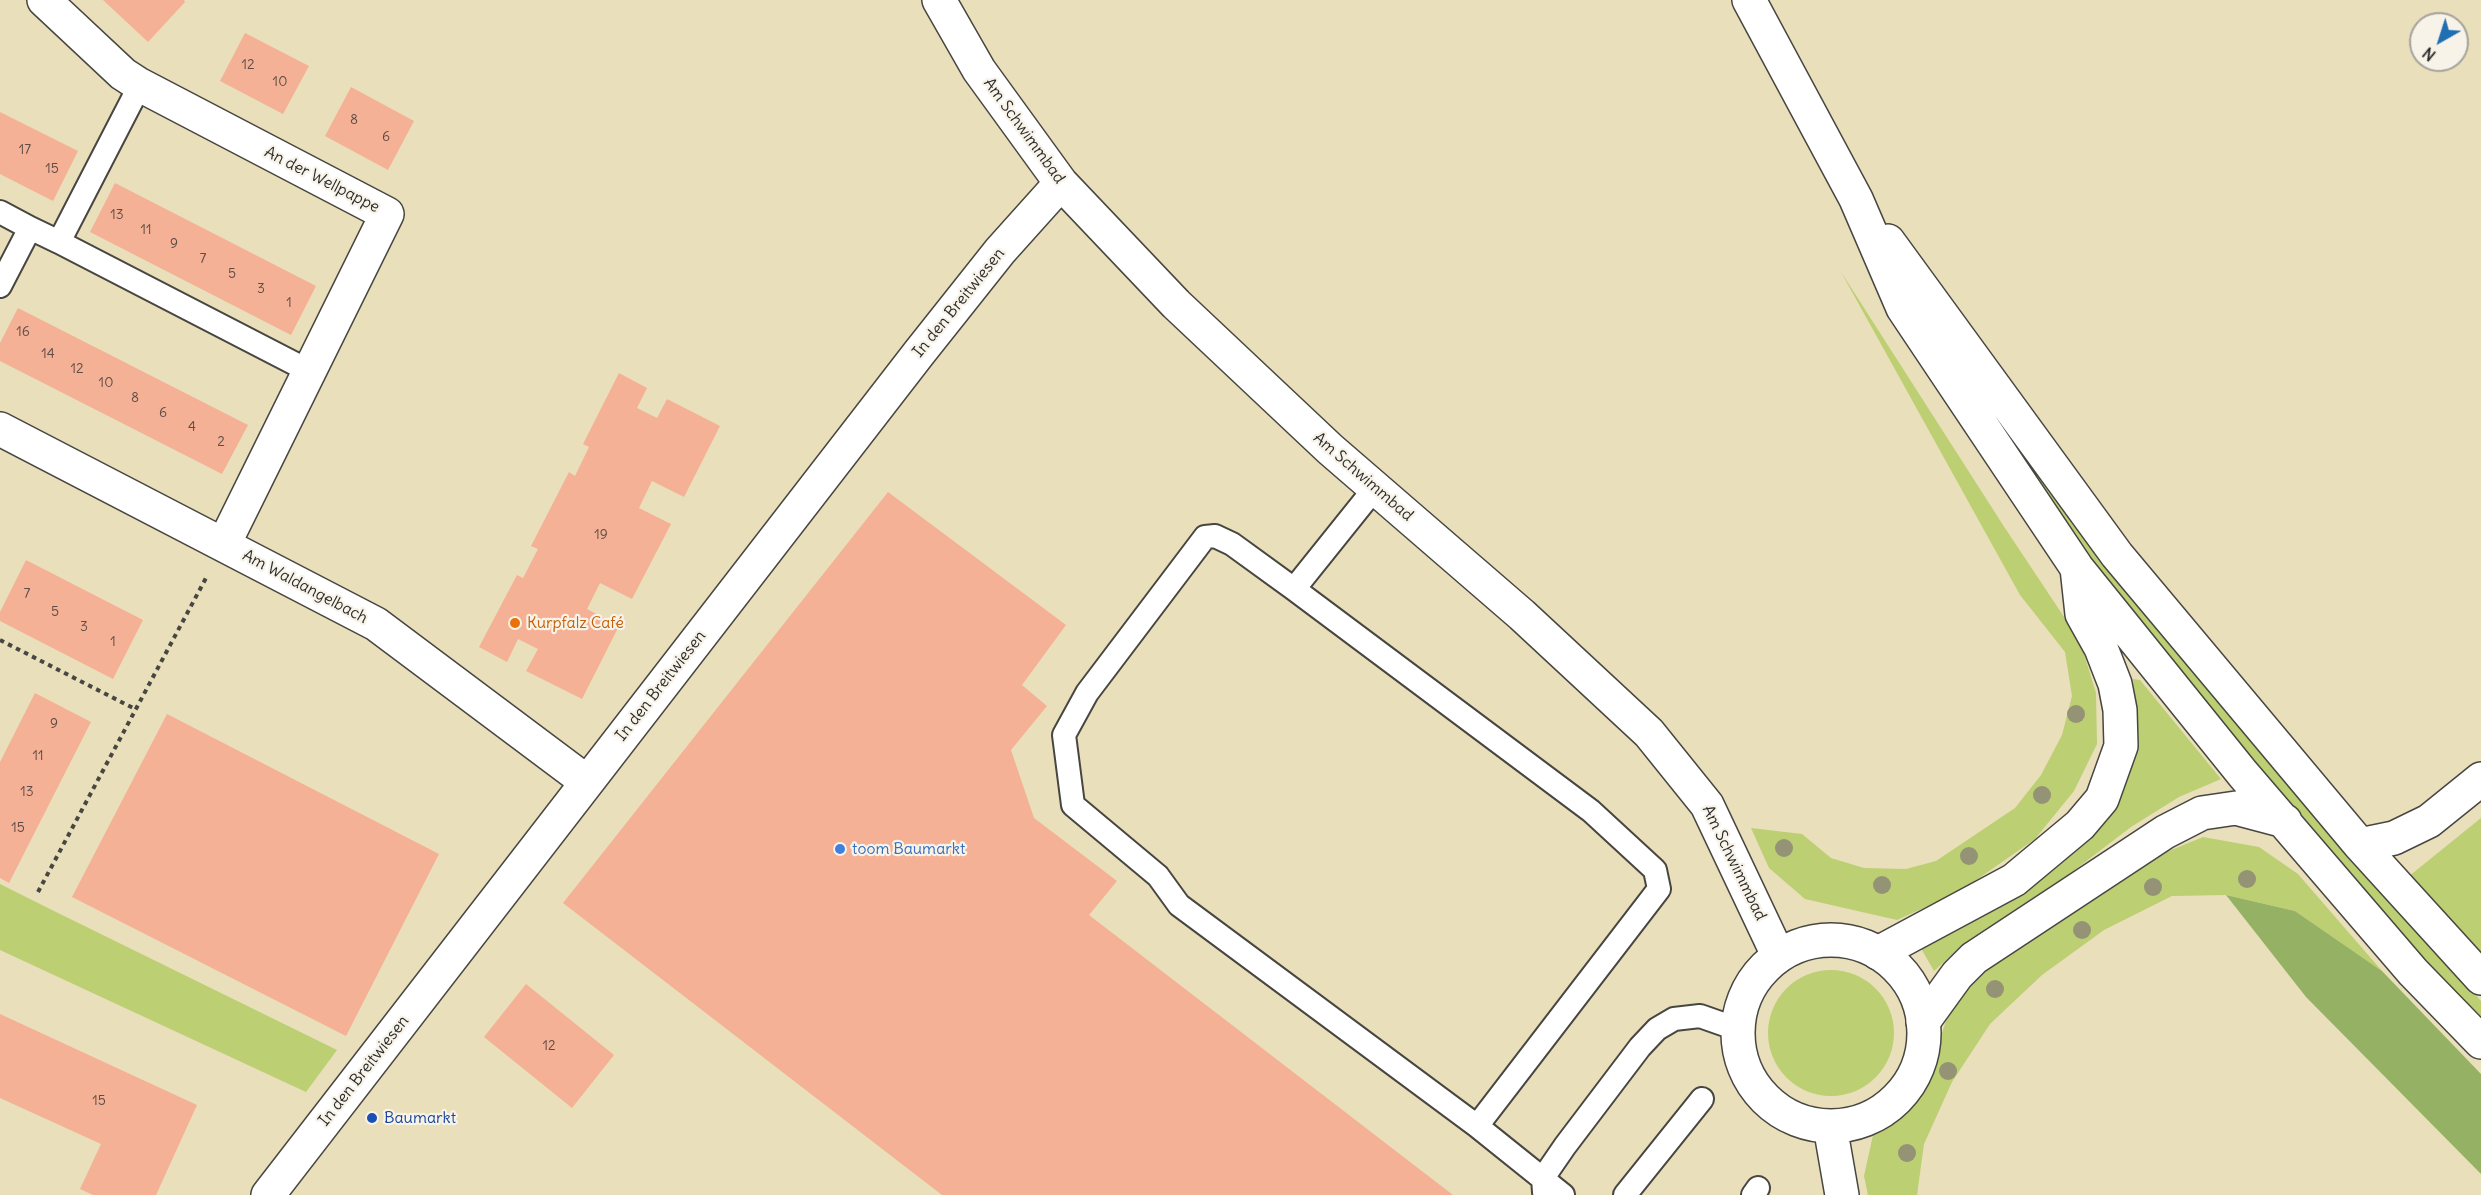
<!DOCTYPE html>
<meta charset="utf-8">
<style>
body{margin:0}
#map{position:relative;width:2481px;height:1195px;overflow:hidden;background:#e9dfbb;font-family:Delius,sans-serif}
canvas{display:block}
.north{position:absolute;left:2409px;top:12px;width:60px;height:60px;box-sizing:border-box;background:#f7f3e8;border:2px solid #a5a39c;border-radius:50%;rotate:219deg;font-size:16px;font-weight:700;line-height:24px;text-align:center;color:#2b2b2b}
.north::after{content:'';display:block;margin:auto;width:21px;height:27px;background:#1f6fb2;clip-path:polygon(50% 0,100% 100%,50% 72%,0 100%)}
</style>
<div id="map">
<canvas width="2481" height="1195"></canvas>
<div class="north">N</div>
</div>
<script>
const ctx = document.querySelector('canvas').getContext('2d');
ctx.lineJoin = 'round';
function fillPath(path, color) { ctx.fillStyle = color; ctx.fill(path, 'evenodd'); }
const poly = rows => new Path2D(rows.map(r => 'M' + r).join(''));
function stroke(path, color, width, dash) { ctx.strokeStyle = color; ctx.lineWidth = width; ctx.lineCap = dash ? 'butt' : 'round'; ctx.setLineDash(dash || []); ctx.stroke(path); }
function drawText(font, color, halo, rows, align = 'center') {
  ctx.font = font + ' Delius,sans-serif'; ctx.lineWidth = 4.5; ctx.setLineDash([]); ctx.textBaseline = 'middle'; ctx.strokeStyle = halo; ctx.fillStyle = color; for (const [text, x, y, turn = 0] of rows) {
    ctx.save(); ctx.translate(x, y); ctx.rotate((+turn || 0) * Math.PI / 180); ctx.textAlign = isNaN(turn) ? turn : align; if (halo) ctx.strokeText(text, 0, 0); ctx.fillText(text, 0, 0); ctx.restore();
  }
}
fillPath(poly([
 [1841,272,2003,525,2080,641,2096,693,2097,744,2074,791,2035,839,1959,892,1897,920,1805,899,1769,868,1751,828,1802,834,1831,858,1864,868,1906,869,1936,861,2015,808,2041,775,2062,735,2072,696,2065,652,2020,595],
 [1948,338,2349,854,2481,1001,2481,1021,2424,963,2240,750,2085,552,2023,464],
 [2133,679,2140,680,2221,779,2179,797,2131,827,2072,872,1967,941,1934,971,1918,943,1934,940,1962,928,2064,857,2136,718],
 [2481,818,2481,957,2408,877],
 [2203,837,2259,847,2298,874,2382,971,2295,911,2226,895,2172,896,2104,930,2042,975,1990,1024,1952,1082,1924,1144,1917,1195,1868,1195,1864,1176,1875,1126,1916,1098,1935,1055,1951,1005,1980,970,2159,855],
 [0,884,56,912,337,1050,306,1092,0,950],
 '1768 1033a63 63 0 1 1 126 0a63 63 0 1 1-126 0Z'
]), '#bccf72');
fillPath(poly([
 [2226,895,2295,911,2382,971,2481,1074,2481,1174,2306,997]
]), '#95b264');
fillPath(poly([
 [103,0,184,0,185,2,148,42],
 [245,33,309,66,283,114,220,81],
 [351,87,414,121,388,170,325,136],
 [0,112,78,151,53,201,0,174],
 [115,183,316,286,291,335,90,232],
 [18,308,248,425,222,474,0,361,0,343],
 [619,373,647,388,637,408,657,418,667,399,720,426,684,497,652,481,639,508,671,524,632,599,600,583,587,609,619,626,582,699,526,671,538,649,518,639,507,662,479,647,517,575,523,578,538,549,531,546,569,472,575,476,589,447,583,444],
 [888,492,1066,625,1022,685,1047,706,1011,750,1034,818,1117,881,1089,915,1453,1195,942,1195,563,903],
 [26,560,143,620,113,679,0,621,0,612],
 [35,693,91,722,9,883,0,878,0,762],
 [167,714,439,854,346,1036,72,897],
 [526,984,614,1055,572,1108,484,1037],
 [0,1014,197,1105,156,1195,93,1195,80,1189,101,1144,0,1098]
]), '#f4b195');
const service = poly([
 [0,212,30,228],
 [59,242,309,371],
 [0,286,30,228,59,242,140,85],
 [1294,589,1375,488],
 [1477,1126,1659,889,1655,870,1591,811,1294,589,1232,544,1215,536,1205,537,1087,693,1064,735,1073,805,1158,876,1179,905,1477,1126,1563,1195],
 [1544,1192,1543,1178,1565,1146,1640,1047,1657,1029,1674,1019,1700,1016,1737,1029],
 [1625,1195,1702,1099],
 [1753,1195,1758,1188]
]);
const minor = poly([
 [44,0,123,74,140,85,387,214,224,544],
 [939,0,979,70,1061,183,1176,304,1330,449,1522,615,1649,733,1707,805,1778,955],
 [0,429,376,624,587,782],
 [268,1195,919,353,1000,251,1061,183]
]);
const tertiary = poly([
 '1738 1033a93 93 0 1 1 186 0a93 93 0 1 1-186 0Z',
 [1830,1126,1842,1195]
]);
const primary = poly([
 [1749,0,1856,199,1903,308,2077,568,2243,774,2413,972,2481,1042],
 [1888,241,2117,555,2360,845,2481,978],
 [2360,845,2394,838,2429,821,2481,779],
 [1878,953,2014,880,2080,825,2102,799,2121,746,2120,710,2115,684,2101,648,2082,614,2077,568],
 [1923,1022,1957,975,1974,958,2165,832,2202,813,2236,808,2285,821]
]);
stroke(service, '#484641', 26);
stroke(minor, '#484641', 36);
stroke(tertiary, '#484641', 36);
stroke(primary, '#484641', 36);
stroke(poly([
 [0,640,135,709],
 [38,892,206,578]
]), '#484641', 4, [4.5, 4.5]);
stroke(service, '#fff', 22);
stroke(minor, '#fff', 33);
stroke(tertiary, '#fff', 33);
stroke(primary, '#fff', 33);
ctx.fillStyle = '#949376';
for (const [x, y] of [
 [2076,714],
 [2042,795],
 [1784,848],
 [1969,856],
 [2247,879],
 [1882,885],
 [2153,887],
 [2082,930],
 [1995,989],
 [1948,1071],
 [1907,1153]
]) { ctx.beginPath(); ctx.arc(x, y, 9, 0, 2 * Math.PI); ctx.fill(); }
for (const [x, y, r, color] of [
 [515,623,6,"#e8710a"],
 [840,849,6,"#3f7fe0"],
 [372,1118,6,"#1a4fb4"]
]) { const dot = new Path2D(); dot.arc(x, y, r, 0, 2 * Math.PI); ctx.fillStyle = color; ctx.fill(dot); stroke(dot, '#f7f3e8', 2); }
drawText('14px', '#5d4c46', null, [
 ["12",248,65],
 ["10",280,82],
 ["8",354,120],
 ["6",386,137],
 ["17",25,150],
 ["15",52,169],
 ["13",117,215],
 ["11",146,230],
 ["9",174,244],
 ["7",203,259],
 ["5",232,274],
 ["3",261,289],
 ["1",289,303],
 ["16",23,332],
 ["14",48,354],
 ["12",77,369],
 ["10",106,383],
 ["8",135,398],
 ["6",163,413],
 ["4",192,427],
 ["2",221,442],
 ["19",601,535],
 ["7",27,594],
 ["5",55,612],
 ["3",84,627],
 ["1",113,642],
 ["9",54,724],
 ["11",38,756],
 ["13",27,792],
 ["15",18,828],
 ["12",549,1046],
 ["15",99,1101]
]);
drawText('16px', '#2b2b2b', '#f7f3e8', [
 ["Am Schwimmbad",1024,131,54],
 ["An der Wellpappe",322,180,27],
 ["In den Breitwiesen",959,303,-51],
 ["Am Schwimmbad",1363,477,41],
 ["Am Waldangelbach",305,587,28],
 ["In den Breitwiesen",661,686,-52],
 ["Am Schwimmbad",1734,863,64],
 ["In den Breitwiesen",364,1071,-52]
]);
drawText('16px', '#c56008', '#f7f3e8', [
 ["Kurpfalz Café",527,623]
], 'left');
drawText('16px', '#366cbe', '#f7f3e8', [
 ["toom Baumarkt",852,849]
], 'left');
drawText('16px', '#164399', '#f7f3e8', [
 ["Baumarkt",384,1118]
], 'left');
</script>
